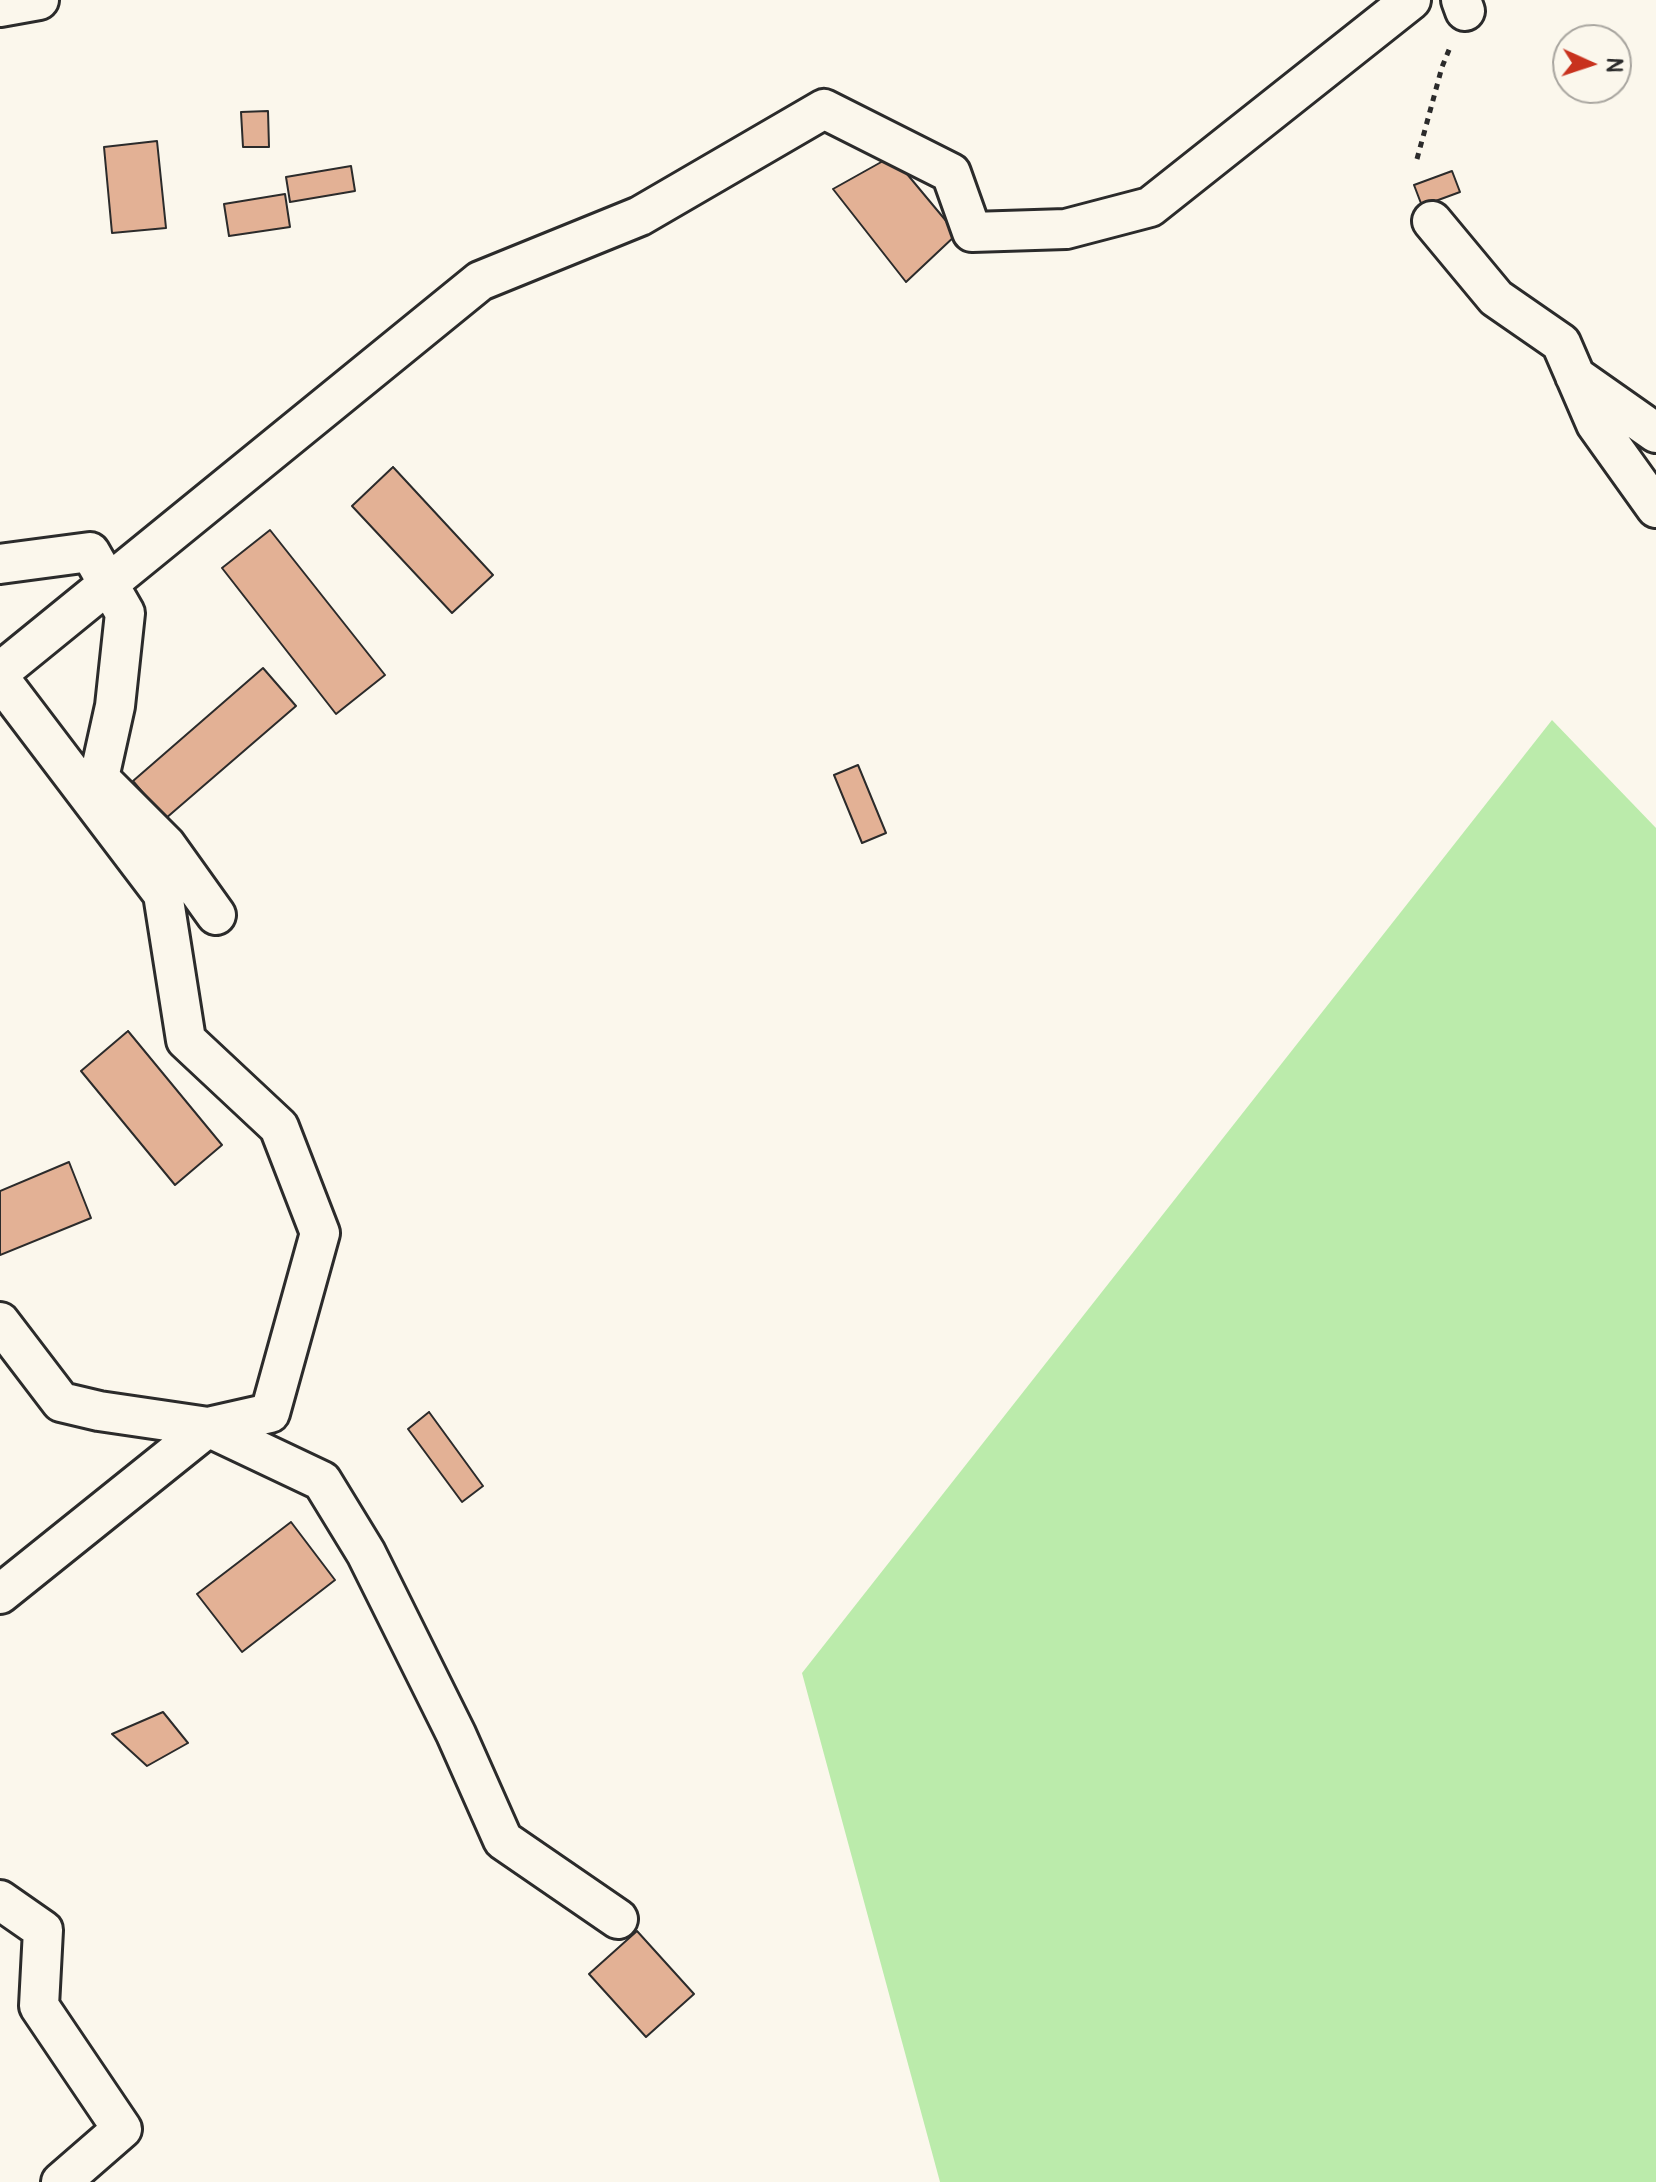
<!DOCTYPE html>
<style>
body{margin:0}
#map{position:relative;width:1656px;height:2182px;overflow:hidden;background:#fbf7ec;font-family:Pangolin,sans-serif}
canvas{display:block}
.north{position:absolute;left:1552px;top:24px;width:80px;height:80px;box-sizing:border-box;background:#fbf7ec;border:2px solid #a8a59f;border-radius:50%;rotate:93deg;font-size:22px;font-weight:700;line-height:32px;text-align:center;color:#2b2b2b}
.north::after{content:'';display:block;margin:auto;width:28px;height:36px;background:#c8321e;clip-path:polygon(50% 0,100% 100%,50% 72%,0 100%)}
</style>
<div id="map">
<canvas width="1656" height="2182"></canvas>
<div class="north">N</div>
</div>
<script>
const ctx = document.querySelector('canvas').getContext('2d');
ctx.lineJoin = 'round';
function fillPath(path, color) { ctx.fillStyle = color; ctx.fill(path, 'evenodd'); }
const poly = rows => new Path2D(rows.map(r => 'M' + r).join(''));
function stroke(path, color, width, dash) { ctx.strokeStyle = color; ctx.lineWidth = width; ctx.lineCap = dash ? 'butt' : 'round'; ctx.setLineDash(dash || []); ctx.stroke(path); }
fillPath(poly([
 [1552,720,1656,828,1656,2182,940,2182,802,1673]
]), '#bbebab');
const building = poly([
 [268,111,269,147,243,147,241,112,268,111],
 [157,141,166,228,112,233,104,147,157,141],
 [892,156,957,234,906,282,833,189,892,156],
 [351,166,355,191,290,202,286,177,351,166],
 [1452,171,1460,192,1422,206,1414,185,1452,171],
 [285,194,290,227,229,236,224,204,285,194],
 [393,467,493,575,452,613,352,506,393,467],
 [270,530,385,675,336,714,222,568,270,530],
 [263,668,296,706,165,819,133,781,263,668],
 [858,765,886,833,862,843,834,775,858,765],
 [128,1031,222,1145,175,1185,81,1071,128,1031],
 [69,1162,91,1218,0,1255,0,1191,69,1162],
 [429,1412,483,1486,462,1502,408,1429,429,1412],
 [291,1522,335,1580,242,1652,197,1594,291,1522],
 [163,1712,188,1743,147,1766,112,1734,163,1712],
 [637,1931,694,1994,646,2037,589,1974,637,1931]
]);
fillPath(building, '#e3b195');
stroke(building, '#2b2b2b', 2);
const street = poly([
 [1461,0,1465,11],
 [0,7,39,0],
 [1432,221,1496,298,1561,343,1596,424,1656,508],
 [1575,376,1656,433],
 [0,564,90,552,125,613,115,706,99,778,166,845,216,915],
 [0,672,480,281,640,216,824,109,951,173,972,232,1066,229,1150,207,1411,0],
 [0,679,163,894,186,1040,279,1127,320,1233,270,1413,208,1427,0,1594],
 [0,1322,61,1402,99,1411,208,1427,322,1481,366,1553,456,1734,503,1840,618,1919],
 [0,1900,43,1930,39,2006,122,2129,61,2182]
]);
stroke(street, '#2b2b2b', 44);
stroke(poly([
 [1417,159,1442,67,1451,45]
]), '#2b2b2b', 5, [6, 6]);
stroke(street, '#fbf7ec', 38);
</script>
